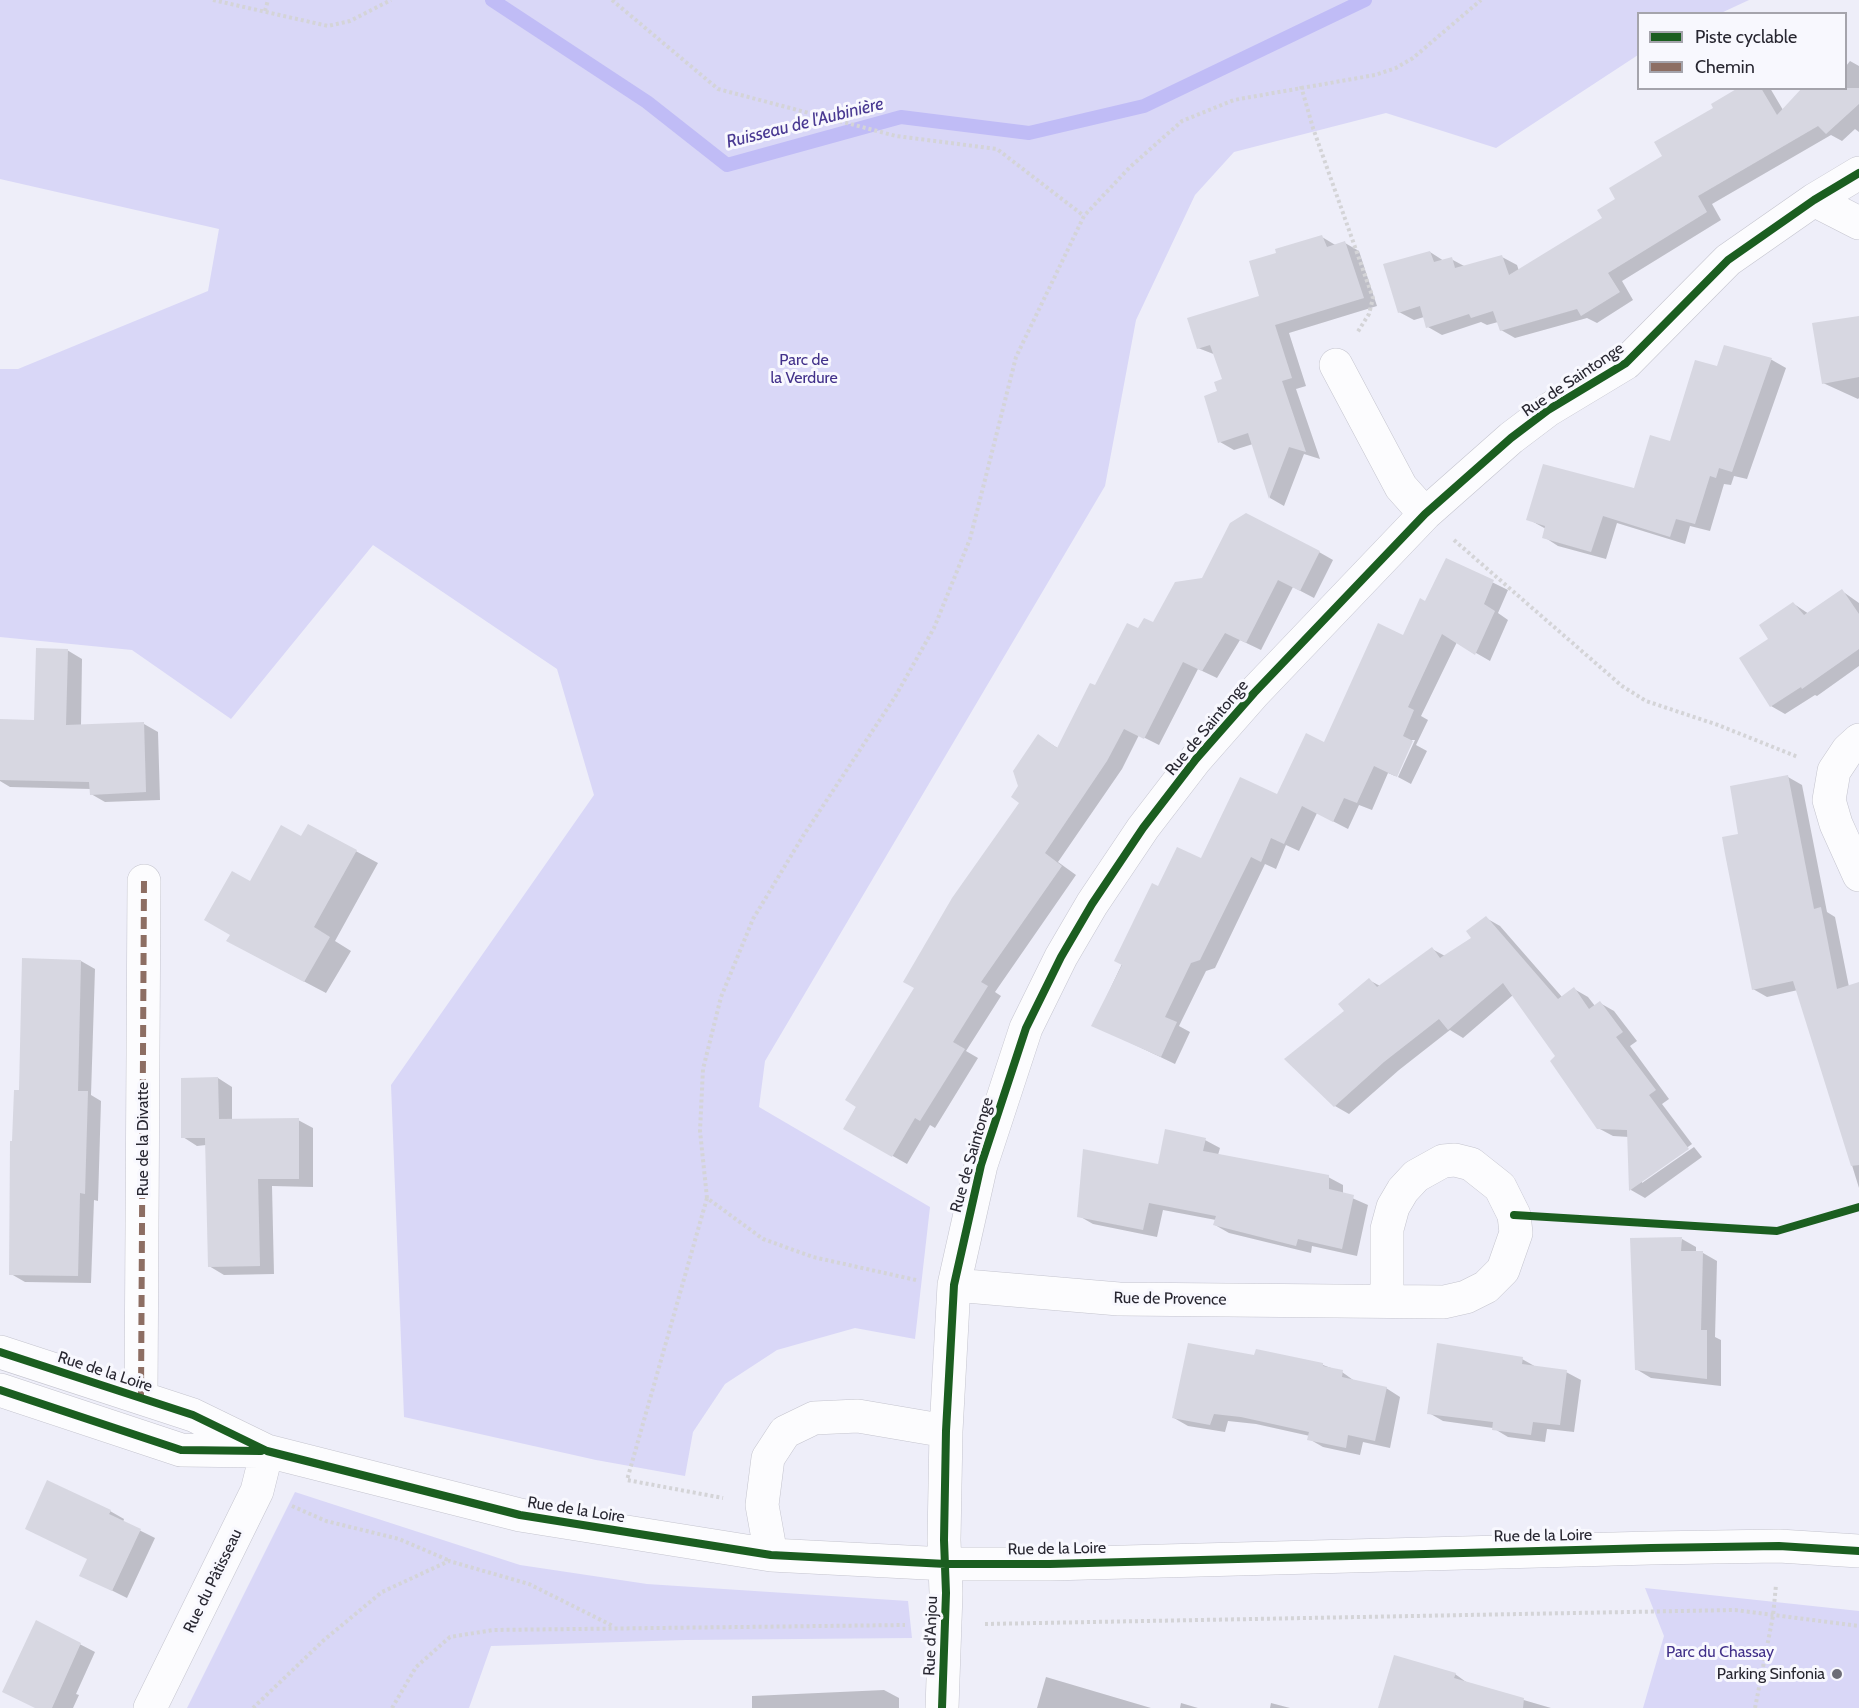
<!DOCTYPE html>
<meta charset="utf-8">
<style>
body{margin:0}
#map{position:relative;width:1859px;height:1708px;overflow:hidden;background:#eeeef9;font-family:Cabin,sans-serif}
canvas{display:block}
.legend{position:absolute;left:1637px;top:12px;width:210px;height:78px;box-sizing:border-box;background:#f8f8fe;border:2px solid #a5a4ac;margin:0;padding:8px 10px;list-style:none;font-size:18px;color:#282731}
.legend li{display:flex;align-items:center;gap:12px;height:30px}
.legend b{width:30px;border:2px solid #a5a4ac}
</style>
<div id="map">
<canvas width="1859" height="1708"></canvas>
<ul class="legend">
<li><b style="height:8px;background:#1b5e20"></b>Piste cyclable</li>
<li><b style="height:8px;background:#8d6e63"></b>Chemin</li>
</ul>
</div>
<script>
const ctx = document.querySelector('canvas').getContext('2d');
ctx.lineJoin = 'round';
function fillPath(path, color) { ctx.fillStyle = color; ctx.fill(path, 'evenodd'); }
const poly = rows => new Path2D(rows.map(r => 'M' + r).join(''));
function stroke(path, color, width, dash) { ctx.strokeStyle = color; ctx.lineWidth = width; ctx.lineCap = dash ? 'butt' : 'round'; ctx.setLineDash(dash || []); ctx.stroke(path); }
function drawText(font, color, halo, rows, align = 'center') {
  ctx.font = font + ' Cabin,sans-serif'; ctx.lineWidth = 6; ctx.setLineDash([]); ctx.textBaseline = 'middle'; ctx.strokeStyle = halo; ctx.fillStyle = color; for (const [text, x, y, turn = 0] of rows) {
    ctx.save(); ctx.translate(x, y); ctx.rotate((+turn || 0) * Math.PI / 180); ctx.textAlign = isNaN(turn) ? turn : align; if (halo) ctx.strokeText(text, 0, 0); ctx.fillText(text, 0, 0); ctx.restore();
  }
}
fillPath(poly([
 [0,0,1749,0,1721,13,1638,14,1638,55,1496,148,1386,113,1234,152,1195,195,1136,320,1105,486,765,1061,759,1107,930,1207,915,1339,855,1328,777,1350,725,1384,693,1432,685,1476,596,1460,404,1417,391,1085,594,795,557,669,373,545,231,719,132,650,0,637,0,369,18,369,208,291,219,229,0,179],
 [295,1492,520,1565,647,1584,908,1601,912,1638,686,1640,491,1646,469,1708,187,1708],
 [1645,1588,1859,1611,1859,1708,1643,1708,1664,1636]
]), '#d9d7f7');
fillPath(poly([
 [1850,61,1859,66,1859,132,1855,129,1842,141,1831,135,1712,204,1721,220,1622,281,1633,300,1597,323,1587,318,1515,338,1501,330,1498,322,1487,325,1481,322,1442,335,1428,327,1424,317,1414,320,1399,312,1430,252,1444,261,1451,259,1466,267,1502,257,1517,265,1519,271,1604,219,1617,199,1715,109,1741,88,1770,88,1783,110,1846,88,1846,66],
 [1322,237,1337,246,1345,243,1359,251,1377,306,1289,333,1306,386,1296,389,1320,459,1304,454,1284,506,1270,498,1253,444,1234,450,1220,442,1219,392,1224,380,1216,355,1198,348,1261,297],
 [1859,319,1859,398,1858,399,1823,383],
 [1725,346,1772,360,1786,368,1747,479,1734,476,1731,485,1724,484,1710,531,1690,526,1685,544,1617,523,1606,559,1558,546,1544,537,1546,529,1528,519,1635,490,1671,443,1718,368],
 [1319,552,1333,560,1314,598,1293,587,1261,650,1240,640,1217,678,1198,669,1159,745,1139,735,1122,769,1058,862,1076,875,995,992,1001,996,966,1051,978,1058,935,1128,930,1125,907,1164,845,1129,916,988,1021,802,1020,786,1039,736,1059,749,1096,687,1139,630,1154,624,1203,579],
 [1447,560,1508,590,1498,613,1508,620,1490,661,1457,642,1421,716,1428,720,1416,745,1427,751,1411,784,1398,777,1415,740,1412,740,1395,776,1388,773,1372,810,1359,805,1348,829,1317,813,1299,851,1286,845,1276,869,1265,864,1215,968,1206,971,1179,1026,1190,1032,1175,1064,1093,1025,1158,888,1201,860,1278,796,1325,744,1403,637,1426,603],
 [1842,591,1859,603,1859,666,1817,696,1815,695,1785,714,1771,706,1771,640,1794,604,1809,614],
 [67,650,82,659,81,726,144,724,158,732,160,800,105,802,91,794,91,789,10,787,0,781,0,721,35,721],
 [1788,777,1802,785,1827,912,1835,917,1849,987,1859,986,1859,1188,1798,990,1767,997,1753,989,1740,835],
 [309,826,378,863,335,941,351,951,326,993,250,953,232,935,250,883,302,838],
 [1486,918,1500,926,1562,997,1574,989,1588,997,1595,1006,1600,1003,1614,1011,1637,1041,1630,1046,1669,1099,1662,1104,1692,1144,1642,1180,1642,1183,1694,1147,1702,1157,1645,1198,1631,1190,1629,1137,1613,1136,1598,1128,1557,1056,1513,995,1463,1038,1450,1030,1399,1070,1349,1114,1335,1106,1346,1011,1369,980,1380,986,1432,949,1445,956,1473,938],
 [81,961,95,969,91,1095,101,1101,98,1201,94,1200,91,1283,25,1282,11,1274,14,1143,20,1092],
 [218,1078,232,1087,232,1120,298,1120,313,1128,313,1187,272,1186,274,1274,224,1275,209,1266,206,1145,197,1146,183,1137],
 [1205,1140,1220,1148,1218,1155,1328,1177,1343,1185,1343,1194,1368,1205,1357,1256,1312,1246,1311,1253,1229,1233,1215,1225,1216,1220,1163,1210,1157,1237,1093,1224,1079,1216],
 [1682,1239,1696,1247,1696,1253,1703,1253,1717,1261,1715,1337,1721,1340,1721,1386,1651,1378,1636,1369],
 [1255,1357,1323,1365,1342,1372,1356,1382,1386,1388,1400,1397,1390,1448,1363,1442,1360,1455,1323,1447,1309,1439,1310,1436,1256,1424,1228,1421,1225,1432,1188,1426,1174,1418],
 [1522,1359,1538,1368,1566,1372,1581,1380,1574,1432,1547,1429,1545,1442,1508,1437,1493,1428,1443,1421,1429,1413],
 [110,1511,124,1519,123,1522,155,1538,127,1598,81,1575],
 [37,1622,95,1652,76,1694,79,1695,73,1708,35,1708],
 [1455,1674,1469,1684,1551,1708,1380,1708],
 [1046,1677,1151,1708,1037,1708],
 [884,1690,899,1698,899,1708,752,1708,752,1696],
 [1181,1703,1198,1708,1180,1708],
 [1271,1703,1290,1708,1270,1708]
]), '#0003');
stroke(poly([
 [492,0,647,102,727,165,901,117,1029,133,1144,106,1365,0]
]), '#c0bcf6', 14);
fillPath(poly([
 [1738,88,1761,88,1777,115,1802,88,1859,88,1859,104,1826,134,1818,126,1698,196,1707,212,1608,273,1620,292,1581,316,1577,309,1500,331,1493,311,1471,318,1469,314,1426,328,1420,306,1398,313,1383,264,1430,251,1434,262,1452,257,1455,268,1502,255,1509,275,1602,218,1597,210,1615,199,1609,188,1662,156,1654,142,1713,108,1711,104],
 [1322,235,1327,247,1345,241,1364,298,1275,325,1292,378,1282,381,1306,452,1289,447,1269,499,1248,433,1218,443,1204,396,1217,391,1214,382,1222,379,1210,345,1197,349,1187,318,1259,296,1249,261,1276,253,1275,249],
 [1859,316,1859,377,1822,384,1812,323],
 [1724,345,1772,358,1732,472,1719,468,1716,478,1710,476,1695,524,1676,519,1670,537,1603,516,1591,552,1542,538,1545,526,1526,520,1543,464,1634,488,1650,435,1670,441,1695,360,1717,366],
 [1246,513,1320,551,1300,591,1278,580,1246,643,1225,633,1202,671,1183,662,1144,739,1124,729,1107,761,1045,853,1062,866,981,982,988,986,953,1042,965,1049,920,1121,915,1118,892,1157,843,1129,856,1107,845,1100,914,988,903,982,952,898,1019,803,1011,797,1018,786,1013,771,1038,734,1057,748,1090,683,1095,685,1127,623,1138,628,1144,618,1153,622,1175,582,1202,578,1230,523],
 [1446,558,1494,580,1484,604,1495,611,1475,655,1442,634,1408,707,1414,710,1403,736,1413,741,1397,777,1374,766,1357,803,1344,798,1333,822,1302,806,1284,844,1271,838,1261,862,1251,857,1200,960,1191,963,1165,1017,1177,1022,1161,1057,1091,1026,1122,965,1114,961,1152,883,1158,886,1177,847,1201,858,1240,777,1277,794,1306,733,1324,742,1378,623,1403,635,1420,598,1425,601],
 [1842,589,1859,614,1859,649,1802,689,1801,687,1770,707,1739,658,1768,639,1759,625,1793,602,1804,615],
 [36,648,68,649,66,725,144,722,146,792,90,795,89,782,0,780,0,719,34,720],
 [1788,775,1814,909,1821,907,1837,989,1859,982,1859,1165,1851,1166,1793,981,1752,990,1725,854,1722,837,1738,834,1730,786],
 [308,824,357,850,314,927,330,937,304,982,226,941,230,935,204,920,232,871,250,881,281,825,301,836],
 [1486,916,1558,999,1574,987,1589,1009,1600,1001,1623,1032,1616,1037,1656,1090,1649,1095,1689,1149,1629,1191,1627,1130,1597,1129,1550,1061,1555,1056,1503,983,1448,1030,1439,1019,1384,1062,1334,1107,1284,1059,1344,1011,1338,1004,1369,978,1377,987,1432,947,1440,958,1471,938,1466,931],
 [22,958,81,960,78,1091,88,1091,85,1194,80,1193,78,1276,9,1275,10,1141,12,1141,14,1090,19,1090],
 [218,1077,219,1119,299,1118,299,1179,258,1179,260,1266,208,1267,205,1138,181,1138,181,1078],
 [1165,1129,1206,1138,1203,1151,1329,1175,1329,1189,1354,1195,1342,1249,1298,1239,1296,1246,1213,1225,1216,1216,1149,1203,1143,1230,1077,1217,1083,1149,1158,1164],
 [1682,1237,1681,1251,1703,1251,1701,1330,1707,1330,1707,1379,1635,1370,1630,1238],
 [1188,1343,1254,1355,1256,1349,1323,1363,1323,1366,1343,1370,1342,1377,1387,1387,1375,1441,1348,1435,1346,1448,1307,1440,1309,1432,1241,1417,1214,1414,1210,1425,1172,1418],
 [1437,1343,1523,1357,1522,1364,1567,1370,1560,1425,1533,1422,1531,1435,1492,1430,1493,1422,1427,1414],
 [47,1480,111,1510,109,1514,141,1529,112,1591,79,1576,87,1559,25,1529],
 [36,1620,81,1643,52,1708,35,1708,2,1692],
 [1394,1655,1456,1673,1454,1678,1524,1698,1523,1708,1378,1708]
]), '#d7d7e1');
const minor = poly([
 [1814,200,1859,223],
 [1336,365,1401,487,1425,514],
 [1859,740,1848,750,1834,771,1829,800,1836,824,1859,875],
 [954,1285,1119,1299,1444,1302,1466,1297,1486,1287,1503,1270,1516,1233,1514,1215,1500,1187,1471,1164,1455,1160,1443,1161,1416,1176,1403,1190,1393,1207,1387,1229,1387,1301],
 [0,1352,193,1415,267,1451,520,1515,771,1555,946,1564,1050,1564,1651,1548,1779,1546,1859,1551],
 [0,1390,181,1450,259,1451],
 [141,1397,144,881],
 [771,1555,762,1505,768,1458,785,1432,814,1418,858,1416,946,1431],
 [150,1708,257,1491,267,1451],
 [942,1708,946,1593,944,1540,946,1431,954,1285,981,1165,1026,1028,1061,957,1092,904,1143,828,1196,759,1254,693,1425,514,1511,438,1548,410,1626,363,1728,260,1814,200,1859,173]
]);
stroke(minor, '#c4c4ce', 34);
stroke(poly([
 [213,0,328,26,350,21,391,0],
 [612,0,718,89,896,136,997,149,1084,216],
 [265,11,268,0],
 [1301,86,1313,128,1373,298,1369,314,1357,333],
 [1454,540,1622,686,1646,701,1718,725,1798,757],
 [707,1198,627,1480,723,1498],
 [916,1280,813,1257,763,1239,707,1198,700,1131,703,1069,721,997,753,919,803,836,895,697,934,628,970,539,1016,357,1084,216,1130,167,1182,121,1234,100,1375,75,1396,68,1413,58,1481,0],
 [292,1506,326,1521,399,1539,448,1560],
 [985,1624,1735,1610,1859,1626],
 [253,1708,324,1640,382,1592,449,1561,529,1584,613,1626],
 [392,1708,416,1667,450,1637,493,1630,905,1625],
 [1755,1708,1773,1616,1776,1585]
]), '#d4d4d7', 4, [3, 3]);
stroke(minor, '#fcfcfe', 33);
stroke(poly([
 [141,1397,144,881]
]), '#8d6e63', 6, [12, 6]);
stroke(poly([
 [1514,1215,1777,1231,1859,1207],
 [0,1352,193,1415,267,1451,520,1515,771,1555,946,1564,1050,1564,1651,1548,1779,1546,1859,1551],
 [0,1390,181,1450,261,1451],
 [942,1708,946,1593,944,1540,946,1431,954,1285,981,1165,1026,1028,1061,957,1092,904,1143,828,1196,759,1254,693,1425,514,1511,438,1548,410,1626,363,1728,260,1814,200,1859,173]
]), '#1b5e20', 8);
for (const [x, y, r, color] of [
 [1837,1674,6,"#6d6d77"]
]) { const dot = new Path2D(); dot.arc(x, y, r, 0, 2 * Math.PI); ctx.fillStyle = color; ctx.fill(dot); stroke(dot, '#f8f8fe', 2); }
drawText('16px', '#42318a', '#f8f8fe', [
 ["Parc de",804,360],
 ["la Verdure",804,378],
 ["Parc du Chassay",1720,1652]
]);
drawText('16px', '#282731', '#f8f8fe', [
 ["Rue de Saintonge",1573,380,-34],
 ["Rue de Saintonge",1207,728,-50],
 ["Rue de la Divatte",143,1139,-90],
 ["Rue de Saintonge",972,1155,-74],
 ["Rue de Provence",1170,1299,1],
 ["Rue de la Loire",105,1372,18],
 ["Rue de la Loire",576,1510,9],
 ["Rue de la Loire",1543,1536,-1],
 ["Rue de la Loire",1057,1549,-1],
 ["Rue du Pâtisseau",213,1581,-64],
 ["Rue d'Anjou",931,1636,-88]
]);
drawText('16px', '#282731', '#f8f8fe', [
 ["Parking Sinfonia",1825,1674]
], 'right');
drawText('italic 18px', '#493992', '#f8f8fe', [
 ["Ruisseau de l'Aubinière",805,123,-14]
]);
</script>
